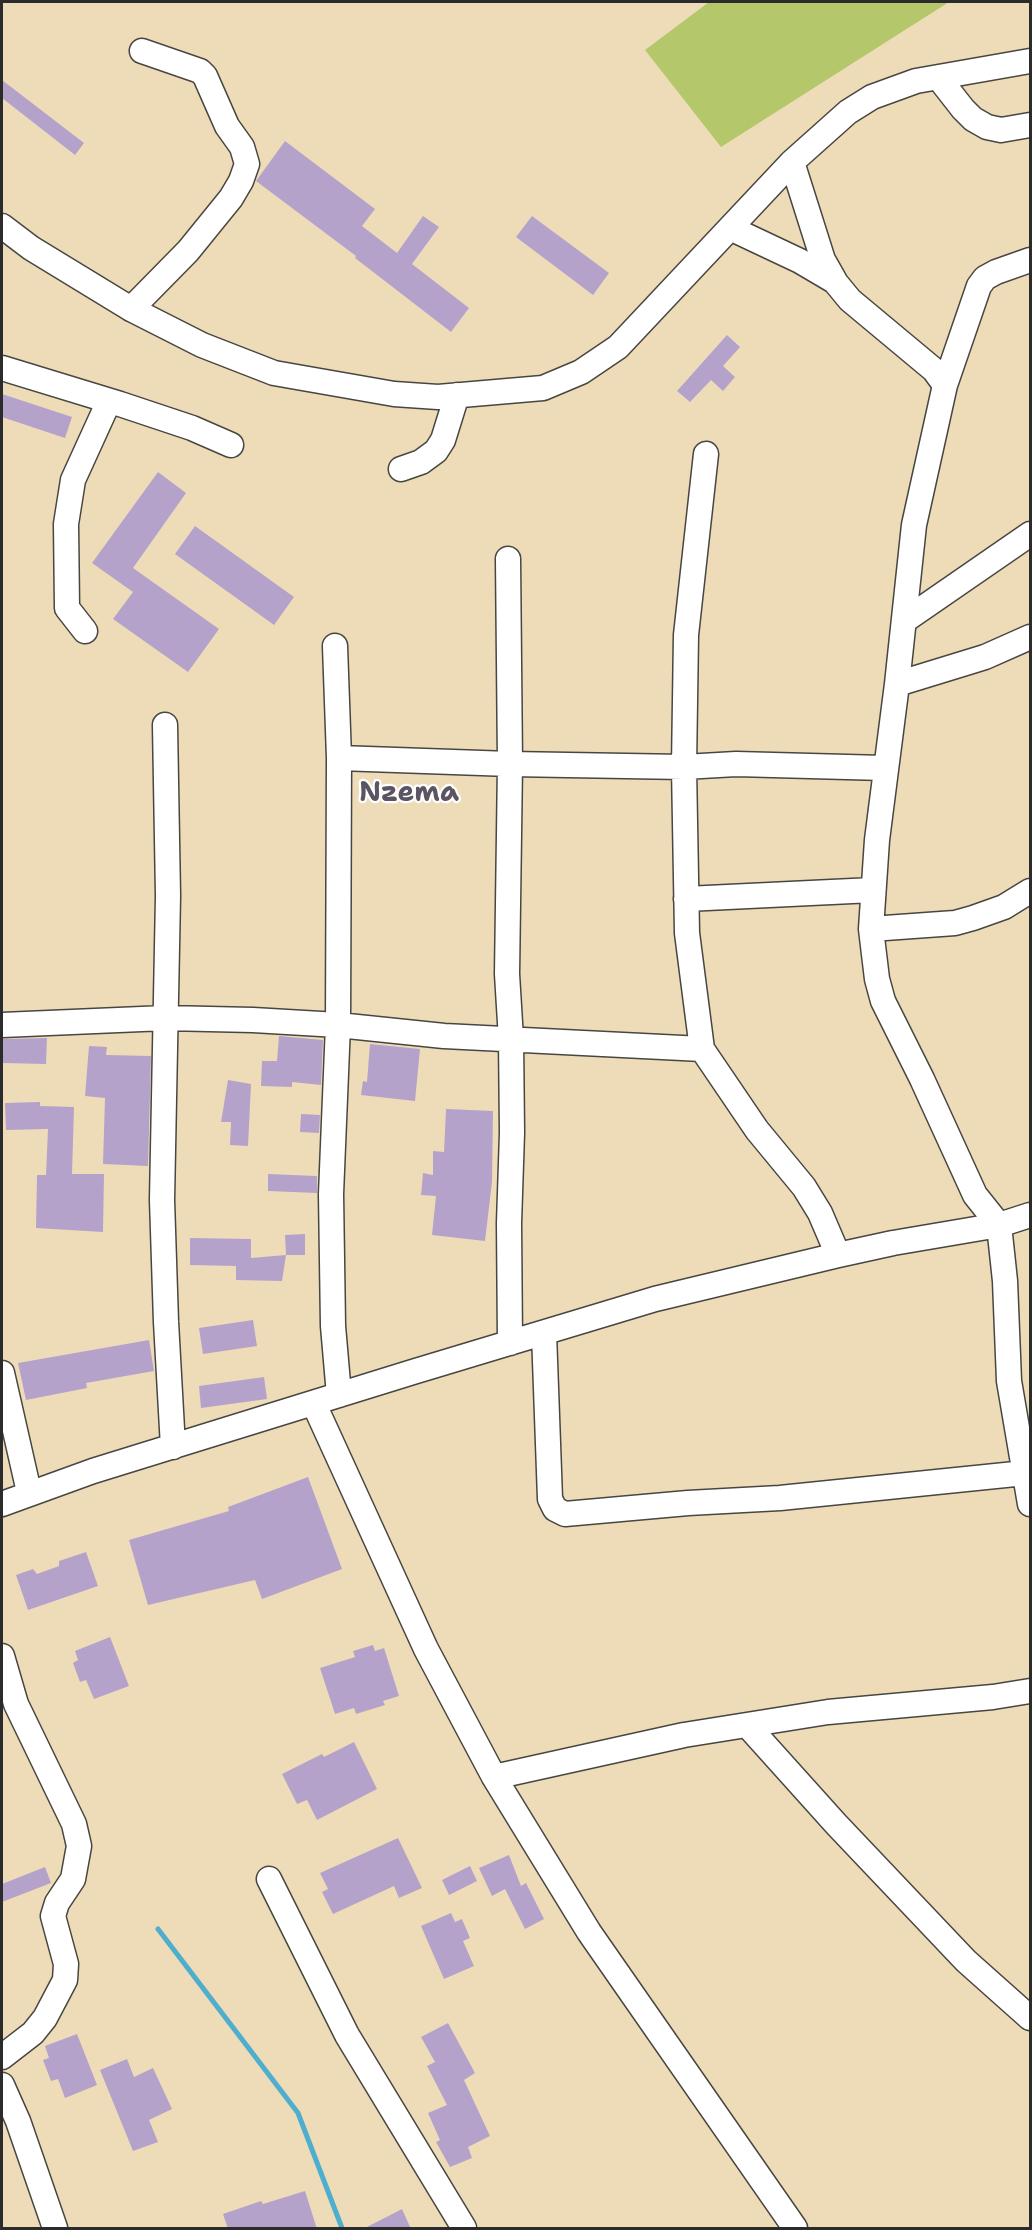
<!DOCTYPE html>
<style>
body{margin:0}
#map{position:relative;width:1032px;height:2230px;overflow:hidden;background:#eedcb9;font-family:"Shantell Sans",sans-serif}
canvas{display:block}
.frame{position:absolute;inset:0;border:3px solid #2b2b2b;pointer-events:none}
</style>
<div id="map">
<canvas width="1032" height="2230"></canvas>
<div class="frame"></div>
</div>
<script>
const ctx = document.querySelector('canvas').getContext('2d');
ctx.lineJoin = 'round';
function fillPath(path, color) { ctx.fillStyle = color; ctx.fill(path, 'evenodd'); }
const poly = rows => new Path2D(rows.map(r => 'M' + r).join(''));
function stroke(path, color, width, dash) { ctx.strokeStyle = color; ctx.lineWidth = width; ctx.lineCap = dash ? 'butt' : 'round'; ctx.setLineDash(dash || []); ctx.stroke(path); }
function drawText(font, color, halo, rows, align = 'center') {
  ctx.font = font + ' "Shantell Sans",sans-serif'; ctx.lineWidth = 4.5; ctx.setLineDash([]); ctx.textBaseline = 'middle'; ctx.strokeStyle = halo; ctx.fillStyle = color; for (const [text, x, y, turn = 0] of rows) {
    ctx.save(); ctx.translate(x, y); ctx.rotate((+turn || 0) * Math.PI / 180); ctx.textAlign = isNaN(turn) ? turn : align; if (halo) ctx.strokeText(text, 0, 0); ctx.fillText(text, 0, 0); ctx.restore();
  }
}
fillPath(poly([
 [709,2,949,2,721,147,645,50]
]), '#b4c76b');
stroke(poly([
 [158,1929,298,2113,342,2228]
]), '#4fadcd', 5);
fillPath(poly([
 [2,80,84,143,75,155,2,98],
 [285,141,375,209,362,226,397,253,423,216,439,227,412,264,469,308,451,332,355,258,356,256,256,181],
 [532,216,609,273,593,295,516,237],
 [727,335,740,347,723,366,735,377,723,391,711,380,690,402,677,391],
 [2,394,72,417,65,438,2,417],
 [158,472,186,493,133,568,219,629,188,672,113,619,133,592,92,563],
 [195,526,294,597,274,625,175,554],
 [279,1036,323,1040,321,1085,292,1082,292,1087,261,1086,262,1061,277,1061],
 [47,1038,46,1064,3,1063,3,1039],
 [370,1044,420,1049,415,1101,361,1095,363,1081,367,1082],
 [89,1046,107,1047,106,1055,151,1056,148,1166,103,1164,105,1098,85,1096],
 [228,1080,251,1084,248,1146,230,1145,231,1122,221,1122],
 [40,1102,40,1106,74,1107,72,1174,104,1174,103,1232,36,1228,37,1175,46,1175,48,1129,6,1130,5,1103],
 [446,1109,493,1111,492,1182,485,1241,432,1235,436,1196,421,1195,423,1173,433,1175,433,1151,444,1152],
 [301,1114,320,1115,319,1133,300,1132],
 [268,1174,317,1176,317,1193,268,1191],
 [305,1234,305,1255,286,1255,285,1235],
 [190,1238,251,1239,251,1258,286,1255,282,1281,236,1280,236,1266,190,1265],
 [253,1320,257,1346,203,1354,199,1328],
 [149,1340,154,1371,86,1383,87,1388,26,1400,18,1363],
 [264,1377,267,1399,201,1408,199,1386],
 [308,1477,342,1569,262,1599,255,1580,148,1605,129,1540,229,1511,228,1507],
 [86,1552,98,1586,28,1610,16,1575,33,1569,37,1574,59,1566,59,1561],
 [110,1637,129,1686,94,1699,86,1680,80,1682,73,1663,78,1660,75,1651],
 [373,1645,375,1651,384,1648,399,1696,383,1701,385,1705,356,1714,354,1708,335,1714,320,1668,355,1657,353,1651],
 [354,1742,377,1789,317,1820,307,1800,297,1804,282,1774,322,1754,324,1757],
 [398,1838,422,1888,399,1898,394,1886,333,1914,322,1892,328,1889,320,1873],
 [509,1855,521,1886,526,1883,544,1919,525,1929,505,1889,492,1896,479,1868],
 [470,1866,477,1881,449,1895,442,1880],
 [45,1867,51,1883,2,1902,2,1884],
 [451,1913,455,1922,462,1919,470,1938,463,1941,474,1966,444,1979,421,1926],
 [448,2023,475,2073,464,2080,490,2136,468,2147,472,2158,450,2167,436,2142,440,2140,428,2113,447,2105,427,2066,435,2062,421,2037],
 [77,2034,97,2085,65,2098,58,2079,51,2081,43,2060,49,2058,45,2046],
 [127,2059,134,2077,153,2068,172,2109,149,2120,158,2142,133,2151,100,2070],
 [305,2191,317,2229,228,2229,223,2214,261,2201,263,2204],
 [402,2209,411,2229,363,2229]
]), '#b4a2cb');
const minor = poly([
 [938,77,963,109,973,119,987,127,1001,130,1030,125],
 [792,162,823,260,836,283,850,300,934,370,945,385,914,525,897,684,877,840,871,929,877,979,883,1001,922,1079,975,1195,999,1225,1005,1281,1009,1381,1030,1504],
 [2,226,31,248,131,309,202,345,274,373,394,394,438,397,543,388,581,372,618,347,792,162,848,112,872,97,916,81,1030,61],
 [730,228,800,261,834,281],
 [131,309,188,251,231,198,241,181,247,164,242,147,227,126,205,76,200,71,142,51],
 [2,368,120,404,192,428,231,445],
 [945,385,979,286,985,278,996,272,1030,260],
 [706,454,686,635,684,767,687,933,702,1049,757,1130,804,1187,820,1213,838,1255],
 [401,469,421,462,436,451,443,440,457,395],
 [508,559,510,764,507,974,511,1039,512,1133,509,1223,510,1343],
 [904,621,1030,534],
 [85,631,67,608,66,524,73,480,109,401],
 [335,646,339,758,338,1025,331,1194,333,1326,339,1395],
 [897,684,985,657,1030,637],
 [165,725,168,896,162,1200,166,1322,173,1447],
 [339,758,510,764,684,767,736,764,884,768],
 [686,899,873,890],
 [871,929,955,923,973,918,1004,907,1030,891],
 [2,1025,165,1018,253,1020,338,1025,444,1036,702,1049],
 [544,1333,550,1499,555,1509,565,1514,688,1503,780,1498,1025,1473],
 [2,1373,29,1492],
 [314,1404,426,1649,494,1777,589,1932,795,2228],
 [2,1504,93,1471,416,1371,655,1299,838,1255,893,1243,999,1225,1030,1215],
 [2,1656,16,1704,74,1824,79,1846,73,1879,57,1903,53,1916,66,1964,65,1980,45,2018,33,2033,2,2057],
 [747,1725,836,1824,966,1961,1030,2018],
 [494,1777,684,1735,828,1712,993,1697,1030,1691],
 [269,1879,347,2035,464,2228],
 [2,2085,18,2121,55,2228]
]);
stroke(minor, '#484640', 27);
stroke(minor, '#fff', 24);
drawText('bold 28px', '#5b5563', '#fff', [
 ["Nzema",409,794]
]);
</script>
